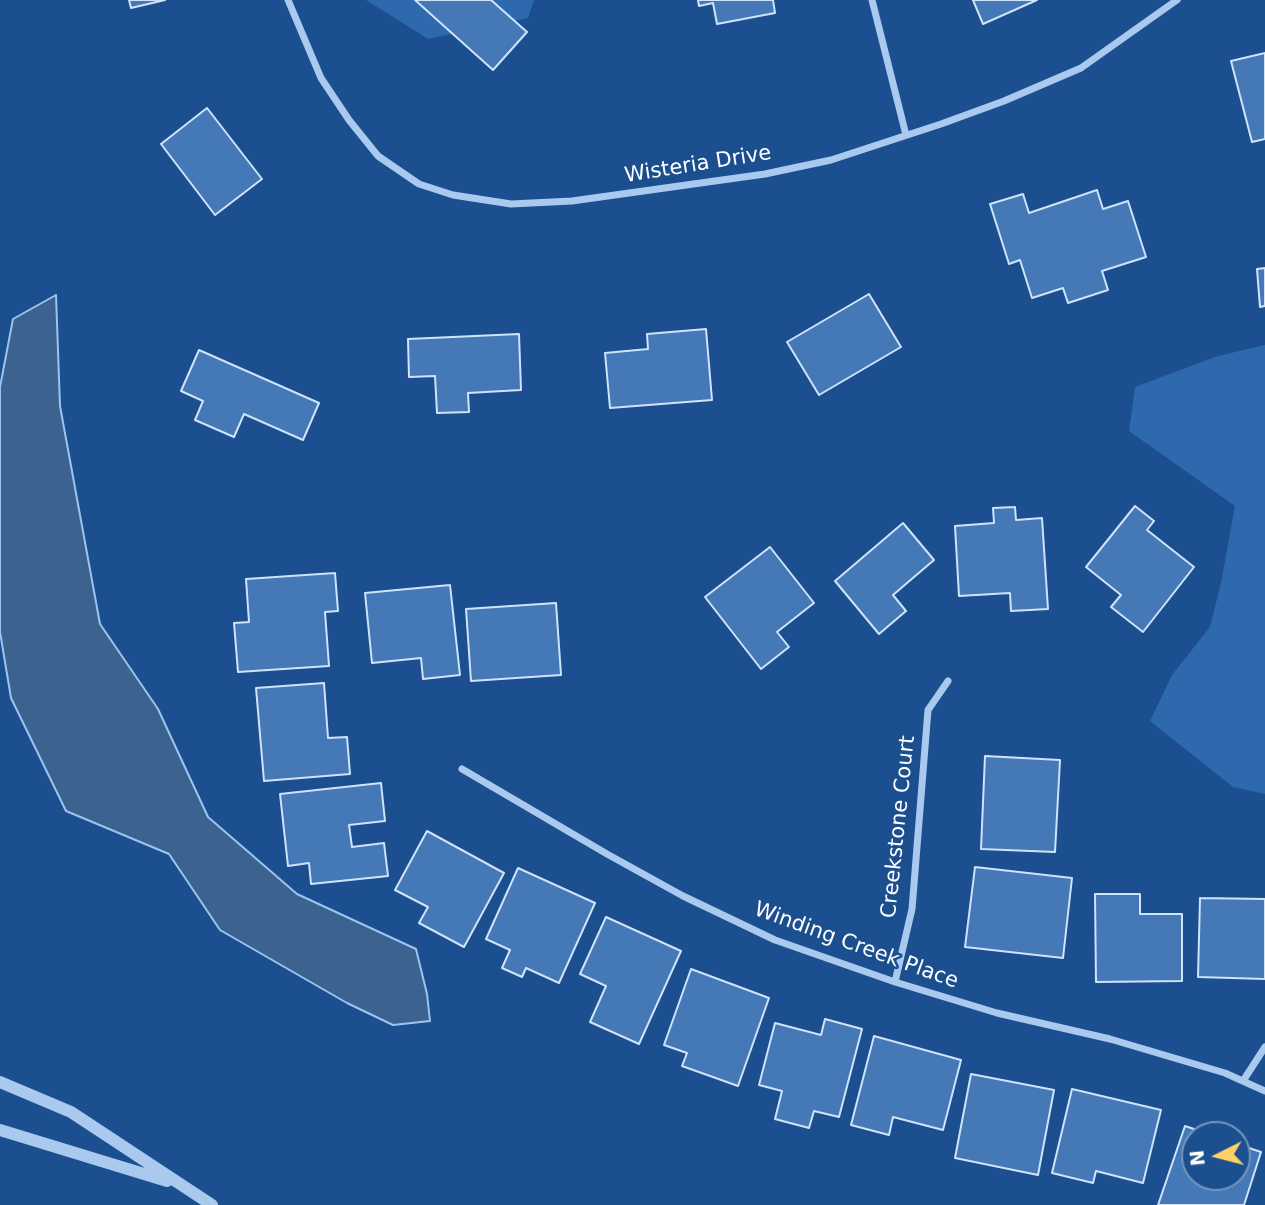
<!DOCTYPE html>
<style>
body{margin:0}
#map{position:relative;width:1265px;height:1205px;overflow:hidden;background:#1b4f8f;font-family:"DejaVu Sans",sans-serif}
canvas{display:block}
.north{position:absolute;left:1181px;top:1121px;width:70px;height:70px;box-sizing:border-box;background:#1b4f8f;border:2px solid #7695bc;border-radius:50%;rotate:264deg;font-size:19px;font-weight:700;line-height:28px;text-align:center;color:#fff}
.north::after{content:'';display:block;margin:auto;width:24px;height:32px;background:#ffd166;clip-path:polygon(50% 0,100% 100%,50% 72%,0 100%)}
</style>
<div id="map">
<canvas width="1265" height="1205"></canvas>
<div class="north">N</div>
</div>
<script>
const ctx = document.querySelector('canvas').getContext('2d');
ctx.lineJoin = 'round';
function fillPath(path, color) { ctx.fillStyle = color; ctx.fill(path, 'evenodd'); }
const poly = rows => new Path2D(rows.map(r => 'M' + r).join(''));
function stroke(path, color, width, dash) { ctx.strokeStyle = color; ctx.lineWidth = width; ctx.lineCap = dash ? 'butt' : 'round'; ctx.setLineDash(dash || []); ctx.stroke(path); }
function drawText(font, color, halo, rows, align = 'center') {
  ctx.font = font + ' "DejaVu Sans",sans-serif'; ctx.lineWidth = 5; ctx.setLineDash([]); ctx.textBaseline = 'middle'; ctx.strokeStyle = halo; ctx.fillStyle = color; for (const [text, x, y, turn = 0] of rows) {
    ctx.save(); ctx.translate(x, y); ctx.rotate((+turn || 0) * Math.PI / 180); ctx.textAlign = isNaN(turn) ? turn : align; if (halo) ctx.strokeText(text, 0, 0); ctx.fillText(text, 0, 0); ctx.restore();
  }
}
fillPath(poly([
 [366,0,534,0,528,18,428,39],
 [1265,345,1265,794,1233,787,1150,721,1172,675,1210,627,1221,583,1235,506,1129,431,1135,387,1218,356]
]), '#2e69ad');
const water = poly([
 [56,295,60,406,100,624,158,709,208,817,297,894,416,949,427,994,430,1021,393,1025,347,1003,220,930,169,854,66,811,11,698,0,632,0,387,13,319,56,295]
]);
fillPath(water, '#3c6290');
stroke(water, '#9cc4f0', 2);
const building = poly([
 [129,0,165,0,131,8,129,0],
 [415,0,491,0,527,32,493,70,415,0],
 [698,0,773,0,775,13,717,24,713,3,699,6,698,0],
 [973,0,1037,0,983,24,973,0],
 [1265,53,1265,139,1252,142,1231,61,1265,53],
 [207,108,262,179,215,215,161,144,207,108],
 [1097,190,1103,209,1128,201,1146,257,1102,271,1108,290,1068,303,1063,288,1032,298,1020,260,1009,264,990,204,1023,194,1029,213,1097,190],
 [1265,268,1265,306,1260,307,1257,269,1265,268],
 [869,294,901,347,819,395,787,342,869,294],
 [706,329,712,400,610,408,605,353,648,349,647,334,706,329],
 [519,334,521,390,468,393,469,412,437,413,435,376,409,377,408,339,519,334],
 [199,350,319,403,303,440,244,414,234,437,195,420,203,401,181,391,199,350],
 [1135,506,1154,521,1147,530,1194,567,1143,632,1111,607,1121,595,1086,567,1135,506],
 [1015,507,1016,520,1042,518,1048,609,1011,611,1010,593,959,596,955,526,994,523,993,508,1015,507],
 [903,523,934,560,893,595,906,611,879,634,835,581,903,523],
 [770,547,814,603,777,632,789,647,761,669,705,597,770,547],
 [335,573,338,611,325,612,329,666,238,672,234,623,249,622,246,579,335,573],
 [450,585,460,675,423,679,421,658,372,663,365,593,450,585],
 [556,603,561,675,471,681,466,609,556,603],
 [324,683,328,738,347,737,350,774,264,781,256,688,324,683],
 [985,756,1060,760,1055,852,981,849,985,756],
 [381,783,385,821,349,825,352,847,384,843,388,876,311,884,309,863,288,866,280,794,381,783],
 [427,831,504,873,464,947,419,923,428,907,395,890,427,831],
 [975,867,1072,878,1063,958,965,947,975,867],
 [518,868,595,903,559,983,526,968,522,977,502,968,510,950,486,939,518,868],
 [1095,894,1140,894,1140,914,1182,914,1182,981,1096,982,1095,894],
 [1200,898,1265,899,1265,979,1198,977,1200,898],
 [606,917,681,951,639,1044,590,1022,606,986,580,974,606,917],
 [691,969,769,998,738,1086,682,1066,687,1053,664,1045,691,969],
 [825,1019,862,1029,839,1117,814,1111,809,1128,775,1119,782,1091,759,1085,775,1023,821,1035,825,1019],
 [874,1036,961,1060,943,1130,893,1117,889,1135,851,1125,874,1036],
 [971,1074,1054,1090,1038,1175,955,1158,971,1074],
 [1072,1089,1161,1110,1143,1183,1096,1171,1093,1183,1052,1173,1072,1089],
 [1185,1126,1212,1135,1195,1135,1195,1177,1237,1177,1237,1144,1261,1152,1244,1205,1158,1205,1185,1126]
]);
fillPath(building, '#4478b7');
stroke(building, '#cfe3fa', 2);
stroke(poly([
 [288,0,321,78,349,120,378,156,419,184,453,195,511,204,572,201,765,174,831,160,941,124,1004,101,1081,68,1177,0],
 [872,0,906,135],
 [462,769,607,854,683,896,775,940,895,982,997,1013,1110,1039,1225,1073,1265,1091],
 [895,982,912,909,928,710,948,681],
 [1243,1081,1265,1047]
]), '#a9c9ee', 7);
stroke(poly([
 [0,1082,71,1112,212,1205],
 [0,1130,167,1181]
]), '#a9c9ee', 12);
drawText('21px', '#fff', '#1b4f8f', [
 ["Wisteria Drive",698,165,-9],
 ["Creekstone Court",899,827,-84],
 ["Winding Creek Place",856,946,20]
]);
</script>
